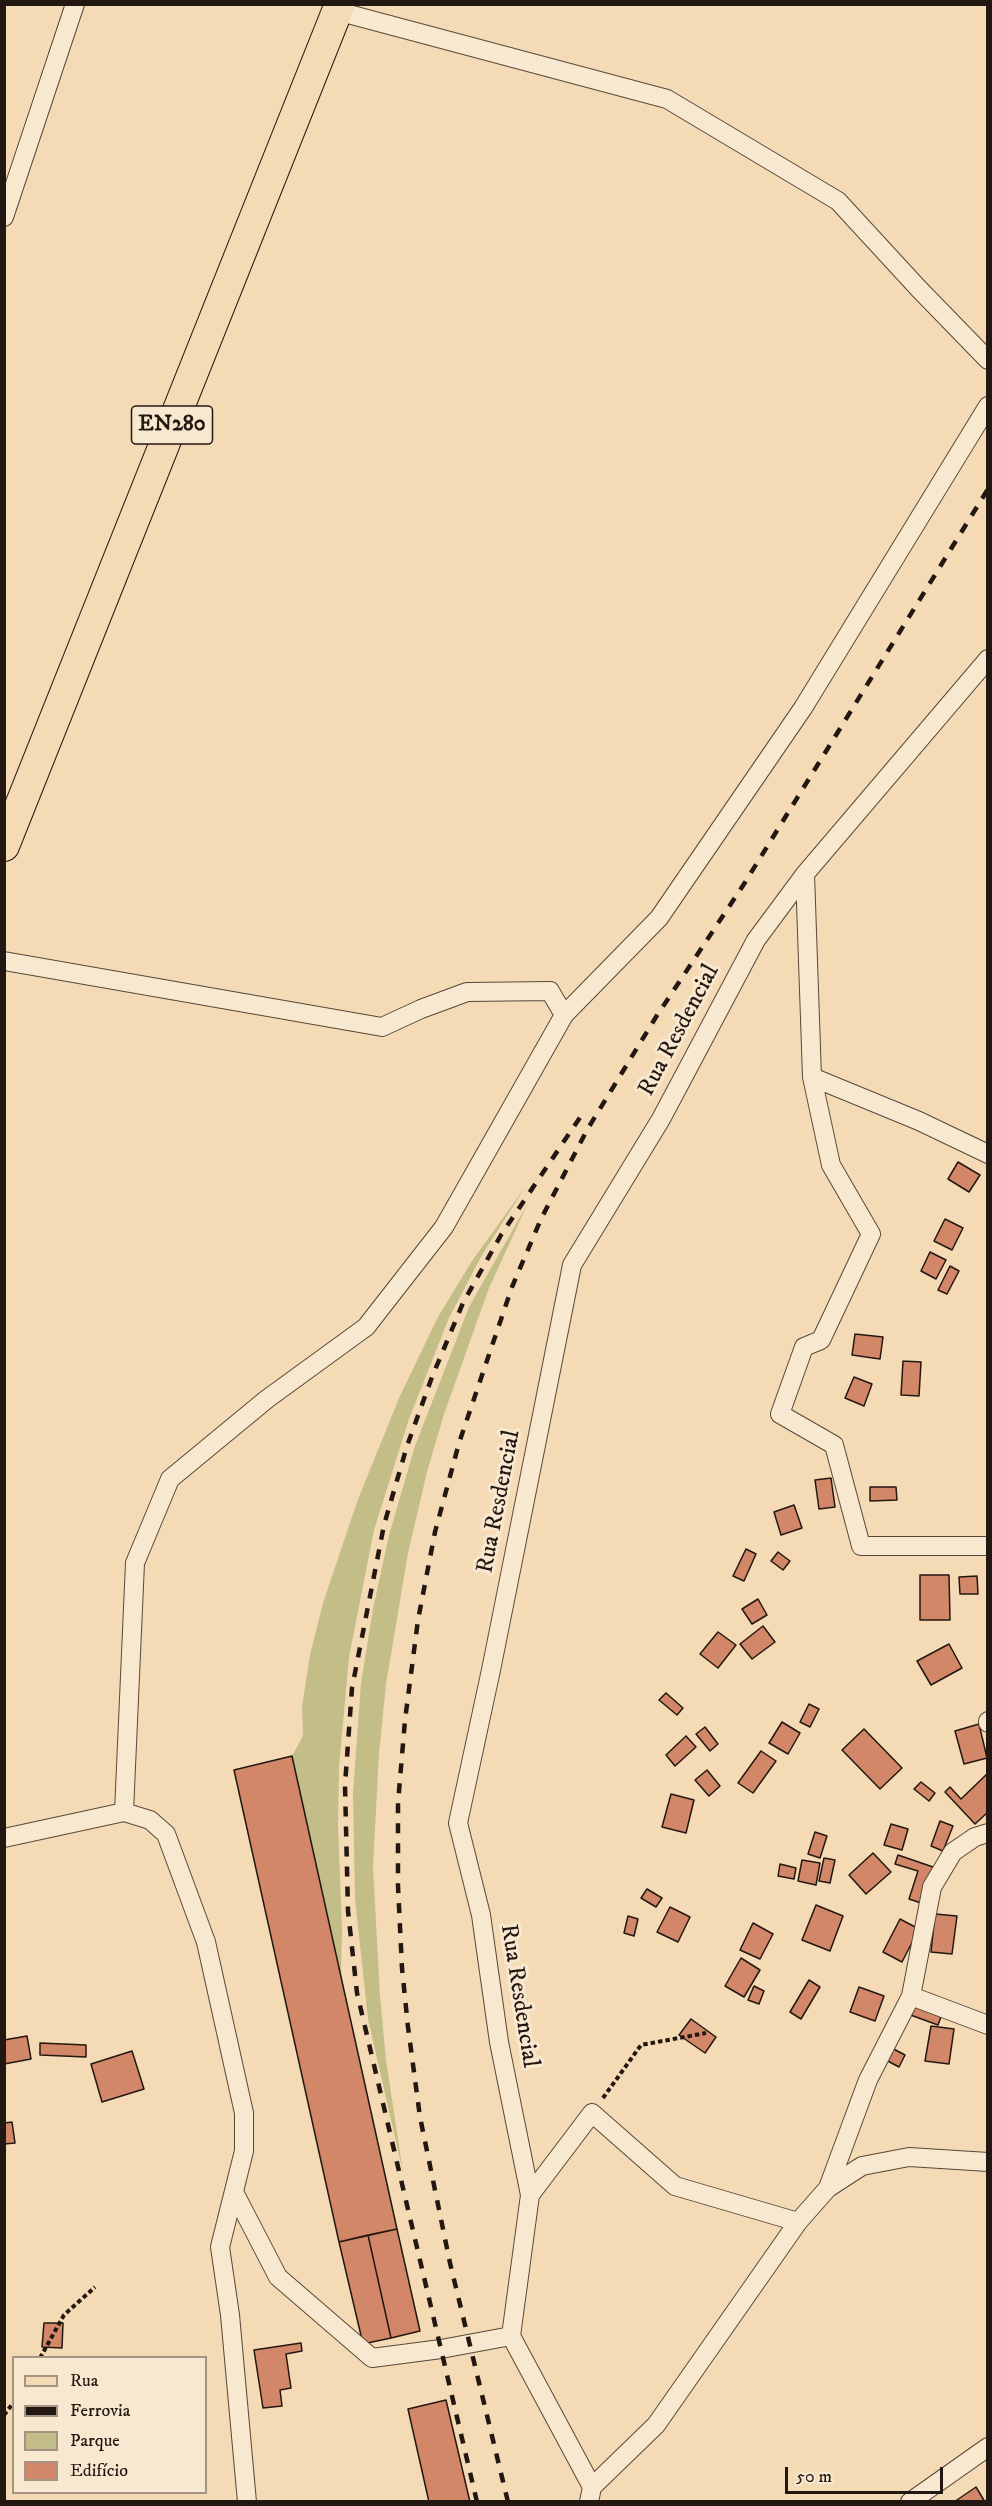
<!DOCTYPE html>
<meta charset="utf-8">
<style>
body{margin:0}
#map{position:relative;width:992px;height:2506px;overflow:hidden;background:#f4dbb5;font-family:"IM FELL DW Pica",serif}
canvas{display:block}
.frame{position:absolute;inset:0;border:6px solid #231711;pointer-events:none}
.legend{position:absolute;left:12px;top:2356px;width:195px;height:138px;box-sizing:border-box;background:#f8e8cf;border:2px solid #a39483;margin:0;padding:8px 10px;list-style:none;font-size:18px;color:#231711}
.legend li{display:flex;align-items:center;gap:12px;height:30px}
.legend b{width:30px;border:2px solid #a39483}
.scale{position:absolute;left:785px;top:2467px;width:158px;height:27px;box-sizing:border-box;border:3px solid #231711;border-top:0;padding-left:8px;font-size:18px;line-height:21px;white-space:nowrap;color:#231711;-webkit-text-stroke:4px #f8e8cf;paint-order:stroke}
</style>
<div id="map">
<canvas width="992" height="2506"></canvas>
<div class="frame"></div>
<ul class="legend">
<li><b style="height:8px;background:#f4dbb5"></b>Rua</li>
<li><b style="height:8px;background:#231711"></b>Ferrovia</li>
<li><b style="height:16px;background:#c3be88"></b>Parque</li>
<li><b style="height:16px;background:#d28769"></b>Edifício</li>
</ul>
<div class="scale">50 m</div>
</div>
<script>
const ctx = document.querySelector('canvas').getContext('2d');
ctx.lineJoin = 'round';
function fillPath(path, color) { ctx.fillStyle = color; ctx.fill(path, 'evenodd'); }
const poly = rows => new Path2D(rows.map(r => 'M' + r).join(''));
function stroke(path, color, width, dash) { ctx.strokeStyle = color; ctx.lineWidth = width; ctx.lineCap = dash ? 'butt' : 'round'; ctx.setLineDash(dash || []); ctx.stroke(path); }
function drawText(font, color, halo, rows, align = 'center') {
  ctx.font = font + ' "IM FELL DW Pica",serif'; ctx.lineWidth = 6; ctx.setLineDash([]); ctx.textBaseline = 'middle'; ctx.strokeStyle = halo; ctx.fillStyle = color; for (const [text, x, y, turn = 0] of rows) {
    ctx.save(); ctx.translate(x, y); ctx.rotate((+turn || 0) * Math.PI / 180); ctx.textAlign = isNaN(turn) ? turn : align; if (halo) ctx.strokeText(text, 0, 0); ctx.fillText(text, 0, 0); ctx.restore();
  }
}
fillPath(poly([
 [526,1186,482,1255,449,1318,409,1419,374,1530,349,1657,339,1767,338,1825,342,1928,341,1979,292,1756,303,1736,302,1707,310,1655,323,1603,357,1502,399,1398,438,1317,472,1261],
 [528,1203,489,1288,444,1414,427,1472,408,1553,386,1684,379,1754,373,1867,380,1996,386,2060,403,2172,368,2019,355,1899,353,1793,361,1683,373,1609,389,1535,415,1446,469,1307]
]), '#c3be88');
const building = poly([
 [958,1162,980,1175,969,1192,948,1179,958,1162],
 [945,1219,963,1228,952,1250,934,1241,945,1219],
 [930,1252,946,1260,936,1279,921,1271,930,1252],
 [950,1266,959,1271,947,1294,938,1290,950,1266],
 [855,1334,883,1337,880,1359,852,1355,855,1334],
 [903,1361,921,1362,919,1396,901,1395,903,1361],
 [854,1377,872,1384,864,1406,845,1398,854,1377],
 [831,1478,835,1507,819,1509,815,1480,831,1478],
 [870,1487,896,1487,897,1500,870,1501,870,1487],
 [794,1505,802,1528,781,1535,774,1512,794,1505],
 [746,1549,756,1554,744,1581,733,1576,746,1549],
 [778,1552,790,1561,783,1570,771,1561,778,1552],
 [920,1575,949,1575,950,1620,920,1620,920,1575],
 [977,1576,978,1594,960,1594,959,1577,977,1576],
 [758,1599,767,1615,752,1624,742,1609,758,1599],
 [763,1626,775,1642,752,1659,740,1644,763,1626],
 [718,1632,736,1645,718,1668,700,1654,718,1632],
 [949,1644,962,1668,931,1685,917,1661,949,1644],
 [666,1693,683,1708,677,1715,659,1700,666,1693],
 [809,1704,819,1709,810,1727,800,1722,809,1704],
 [782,1722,800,1733,788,1754,769,1743,782,1722],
 [979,1724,987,1758,964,1764,955,1731,979,1724],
 [705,1727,718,1744,710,1751,696,1734,705,1727],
 [864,1729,902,1768,880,1789,842,1750,864,1729],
 [686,1736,696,1747,675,1766,666,1755,686,1736],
 [761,1751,776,1761,753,1793,738,1783,761,1751],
 [292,1756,397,2229,339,2242,234,1770,292,1756],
 [707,1770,720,1786,709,1796,695,1780,707,1770],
 [988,1773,988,1812,975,1824,945,1792,950,1787,961,1799,988,1773],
 [921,1782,935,1793,929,1801,914,1789,921,1782],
 [671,1794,694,1800,686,1833,662,1827,671,1794],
 [940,1821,953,1826,943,1851,931,1846,940,1821],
 [891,1824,908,1829,902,1850,884,1845,891,1824],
 [815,1832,827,1836,820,1858,808,1854,815,1832],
 [873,1853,891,1872,866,1894,849,1875,873,1853],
 [898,1855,933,1867,921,1903,909,1899,918,1871,895,1864,898,1855],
 [824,1858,835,1860,830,1883,819,1881,824,1858],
 [802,1860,820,1863,816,1885,798,1881,802,1860],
 [780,1864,796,1868,794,1879,778,1876,780,1864],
 [647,1889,662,1898,656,1907,641,1898,647,1889],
 [816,1905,843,1916,830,1951,802,1940,816,1905],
 [670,1907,690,1917,678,1942,657,1932,670,1907],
 [935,1914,957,1916,952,1954,931,1952,935,1914],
 [628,1916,638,1919,634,1936,624,1933,628,1916],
 [900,1919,919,1929,902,1962,883,1952,900,1919],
 [753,1923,773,1934,760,1959,740,1950,753,1923],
 [741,1958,760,1970,744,1997,725,1986,741,1958],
 [809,1980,820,1987,801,2019,790,2012,809,1980],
 [754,1986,764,1991,759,2004,748,2000,754,1986],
 [859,1987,884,1996,875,2021,850,2012,859,1987],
 [909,2003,942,2014,938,2025,905,2013,909,2003],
 [691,2019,716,2037,705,2053,679,2035,691,2019],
 [931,2026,954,2029,949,2064,925,2061,931,2026],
 [27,2036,31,2059,4,2064,4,2040,27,2036],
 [40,2043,86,2045,86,2057,40,2055,40,2043],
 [888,2046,905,2055,899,2067,882,2058,888,2046],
 [132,2051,144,2089,102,2102,91,2064,132,2051],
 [12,2122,15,2143,4,2144,4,2123,12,2122],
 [397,2229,420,2331,391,2338,368,2235,397,2229],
 [368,2235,391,2338,363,2344,339,2242,368,2235],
 [44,2323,63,2323,62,2348,42,2347,44,2323],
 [301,2343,302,2351,286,2354,291,2388,280,2390,282,2406,263,2408,254,2350,301,2343],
 [446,2400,470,2502,429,2502,408,2409,446,2400],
 [976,2487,985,2502,954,2502,976,2487]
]);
fillPath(building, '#d28769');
stroke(building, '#231711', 1.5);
const minor = poly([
 [337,11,667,99,838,201,919,289,988,360],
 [4,217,75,4],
 [988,659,805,874,812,1077,831,1165,871,1234,821,1340,804,1347,780,1414,834,1445,861,1546,988,1546],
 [4,961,382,1027,421,1009,467,992,550,991,564,1015,659,918,803,708,988,406],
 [812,1077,919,1121,988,1154],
 [988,1721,988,1723],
 [124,1812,135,1563,170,1479,267,1399,366,1327,444,1227,564,1015],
 [4,1838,124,1812,150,1820,166,1834,206,1942,244,2113,244,2151,220,2247,230,2315,247,2502],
 [911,1996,988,2025],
 [828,2188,868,2080,911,1996,932,1887,953,1852,975,1837,988,1833],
 [235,2194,278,2277,372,2358,441,2349,511,2336,530,2195,592,2113,675,2186,798,2222],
 [530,2195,499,2042,481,1915,458,1823,491,1670,572,1265,661,1119,756,940,805,874],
 [511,2336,592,2487],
 [589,2502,592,2487,656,2425,798,2222,828,2188,862,2166,909,2157,988,2162],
 [910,2502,988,2447]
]);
const primary = poly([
 [4,846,340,4]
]);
stroke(minor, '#57483a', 20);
stroke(primary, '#231711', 32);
stroke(poly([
 [603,2098,641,2045,706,2033],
 [40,2358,64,2315,95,2287],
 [4,2415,14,2402]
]), '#231711', 4, [4.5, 3]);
stroke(minor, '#f8e8cf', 18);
stroke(primary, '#f4dbb5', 30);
stroke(poly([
 [477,2502,357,1993,348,1911,345,1785,352,1688,384,1525,407,1446,432,1377,463,1303,501,1235,585,1110],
 [508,2502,450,2263,420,2117,408,2027,402,1968,398,1886,398,1803,405,1720,418,1620,435,1532,459,1443,512,1287,541,1219,587,1130,656,1017,744,884,988,489]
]), '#231711', 4.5, [10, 10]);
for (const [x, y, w] of [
 [172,425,81]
]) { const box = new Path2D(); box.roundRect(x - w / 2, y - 19, w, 38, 4.5); ctx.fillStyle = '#f8e8cf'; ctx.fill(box); stroke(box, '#231711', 1.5); }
drawText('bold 22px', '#231711', null, [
 ["EN280",172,425]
]);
drawText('24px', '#231711', '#f8e8cf', [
 ["Rua Resdencial",680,1031,-62],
 ["Rua Resdencial",500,1502,-79],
 ["Rua Resdencial",518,1996,81]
]);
</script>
